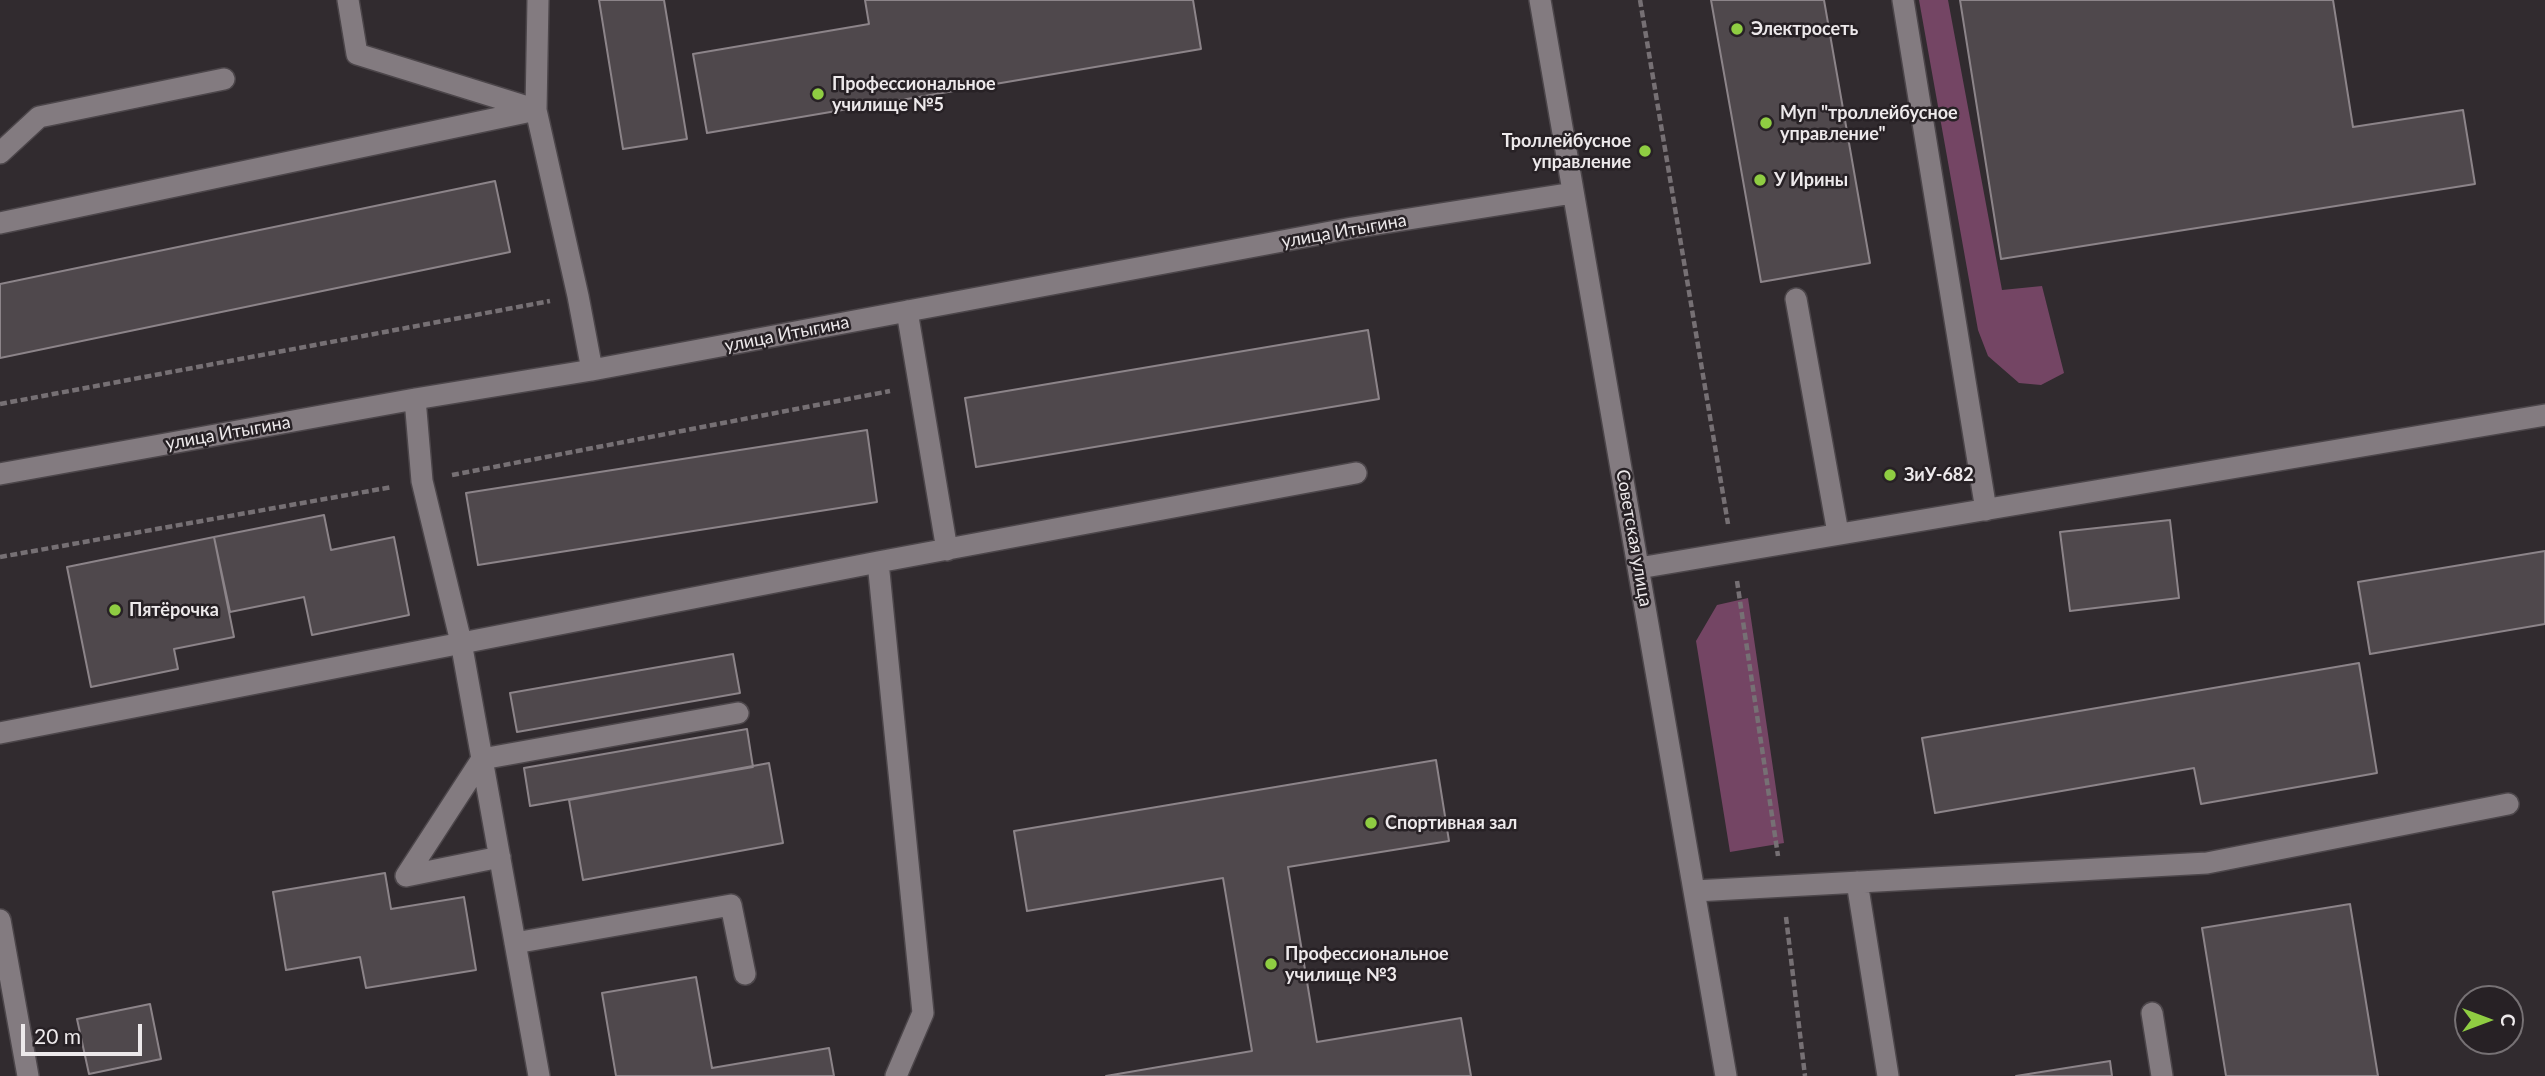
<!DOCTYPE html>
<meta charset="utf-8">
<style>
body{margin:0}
#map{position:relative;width:2545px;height:1076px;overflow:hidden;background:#312b2f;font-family:Lato,sans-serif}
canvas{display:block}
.north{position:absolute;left:2454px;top:985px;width:70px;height:70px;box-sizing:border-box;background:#272125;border:2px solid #767174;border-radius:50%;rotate:90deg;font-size:19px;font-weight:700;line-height:28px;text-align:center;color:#ede9eb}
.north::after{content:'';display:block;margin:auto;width:24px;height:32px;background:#8fcd42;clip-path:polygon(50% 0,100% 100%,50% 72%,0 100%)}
.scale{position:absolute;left:21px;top:1024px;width:121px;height:32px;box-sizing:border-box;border:4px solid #ede9eb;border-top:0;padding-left:9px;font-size:21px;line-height:24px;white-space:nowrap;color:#ede9eb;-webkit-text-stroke:5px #272125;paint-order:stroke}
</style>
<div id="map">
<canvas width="2545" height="1076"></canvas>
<div class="north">С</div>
<div class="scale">20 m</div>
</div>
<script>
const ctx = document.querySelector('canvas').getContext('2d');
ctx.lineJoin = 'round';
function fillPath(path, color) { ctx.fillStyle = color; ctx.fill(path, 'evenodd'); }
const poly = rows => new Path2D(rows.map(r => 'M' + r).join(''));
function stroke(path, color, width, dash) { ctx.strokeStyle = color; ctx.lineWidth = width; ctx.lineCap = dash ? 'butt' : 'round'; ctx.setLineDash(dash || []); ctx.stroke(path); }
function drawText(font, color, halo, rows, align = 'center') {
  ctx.font = font + ' Lato,sans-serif'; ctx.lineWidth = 5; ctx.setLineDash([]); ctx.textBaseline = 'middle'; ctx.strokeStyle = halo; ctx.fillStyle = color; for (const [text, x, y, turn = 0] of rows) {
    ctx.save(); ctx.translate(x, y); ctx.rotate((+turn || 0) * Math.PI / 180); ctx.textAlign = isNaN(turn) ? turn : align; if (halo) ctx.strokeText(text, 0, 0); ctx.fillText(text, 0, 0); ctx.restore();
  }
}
fillPath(poly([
 [1919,0,1948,0,2002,290,2042,286,2064,373,2041,385,2019,383,1988,356,1978,330],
 [1748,598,1784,843,1730,852,1696,641,1717,605]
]), '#744564');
const building = poly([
 [599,0,664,0,687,139,623,149,599,0],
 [865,0,1193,0,1201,49,707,133,693,54,869,24,865,0],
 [1711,0,1824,0,1870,263,1761,282,1711,0],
 [1960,0,2333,0,2353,127,2463,110,2475,184,2001,259,1960,0],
 [495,181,510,252,0,358,0,284,495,181],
 [1368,330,1379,399,976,467,965,398,1368,330],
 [867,430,877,502,478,565,466,493,867,430],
 [324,515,331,550,394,537,409,615,312,635,304,597,230,612,214,537,324,515],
 [2170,520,2179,598,2070,611,2060,532,2170,520],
 [214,537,234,637,174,649,178,669,91,687,67,567,214,537],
 [2545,551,2545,624,2370,654,2358,582,2545,551],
 [733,654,740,693,517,732,510,693,733,654],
 [2359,663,2377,773,2201,804,2194,768,1935,813,1922,738,2359,663],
 [747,729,753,767,530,806,524,768,747,729],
 [1436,760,1449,841,1288,867,1317,1042,1461,1018,1471,1076,1106,1076,1252,1051,1223,878,1027,911,1014,831,1436,760],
 [769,763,783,843,583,880,569,800,769,763],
 [385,873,391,909,464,897,476,970,366,988,360,957,286,970,273,892,385,873],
 [2350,904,2378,1076,2226,1076,2202,928,2350,904],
 [696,977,712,1068,829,1048,834,1076,616,1076,602,993,696,977],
 [150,1004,161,1059,89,1074,77,1019,150,1004],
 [2110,1061,2112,1076,2016,1076,2110,1061]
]);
fillPath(building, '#4f484c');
stroke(building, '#8c8489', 2);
const minor = poly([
 [348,0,357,54,534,109],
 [538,0,536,110,578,296,592,370],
 [1540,0,1726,1076],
 [1903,0,1986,510],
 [0,153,39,117,224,79],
 [0,223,536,110],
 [1796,299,1838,533],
 [907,311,947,550],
 [415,399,422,481,461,642,539,1076],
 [0,474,415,399,592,370,1352,228,1573,193],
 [878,562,923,1013,896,1076],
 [1639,568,2545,415],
 [0,733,878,562,1356,473],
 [500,857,406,876,482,759,738,713],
 [1857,882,1888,1076],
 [1695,891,2207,863,2508,804],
 [0,920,28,1076],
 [515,943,731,905,745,974],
 [2152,1013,2162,1076]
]);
stroke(minor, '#4c464a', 24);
stroke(poly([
 [1640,0,1728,524],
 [0,404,550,301],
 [452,475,890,391],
 [0,557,392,487],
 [1737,581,1778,856],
 [1786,917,1805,1076]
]), '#767074', 4.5, [7, 3.5]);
stroke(minor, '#837b80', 21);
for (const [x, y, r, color] of [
 [1737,29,7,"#8fcd42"],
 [818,94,7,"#8fcd42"],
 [1766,123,7,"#8fcd42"],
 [1645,151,7,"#8fcd42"],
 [1760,180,7,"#8fcd42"],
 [1890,475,7,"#8fcd42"],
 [115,610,7,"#8fcd42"],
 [1371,823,7,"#8fcd42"],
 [1271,964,7,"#8fcd42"]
]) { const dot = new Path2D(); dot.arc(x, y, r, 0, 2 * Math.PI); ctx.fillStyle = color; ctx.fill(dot); stroke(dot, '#272125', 2.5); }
drawText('bold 18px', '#ede9eb', '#272125', [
 ["Электросеть",1751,29],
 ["Профессиональное",832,84],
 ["училище №5",832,105],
 ["Муп \"троллейбусное",1780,113],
 ["управление\"",1780,134],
 ["Троллейбусное",1631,141,"right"],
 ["управление",1631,162,"right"],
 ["У Ирины",1774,180],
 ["ЗиУ-682",1904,475],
 ["Пятёрочка",129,610],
 ["Спортивная зал",1385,823],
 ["Профессиональное",1285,954],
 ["училище №3",1285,975]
], 'left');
drawText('18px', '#ede9eb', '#272125', [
 ["улица Итыгина",1344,231,-10],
 ["улица Итыгина",787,334,-11],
 ["улица Итыгина",228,433,-10],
 ["Советская улица",1634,538,80]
]);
</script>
